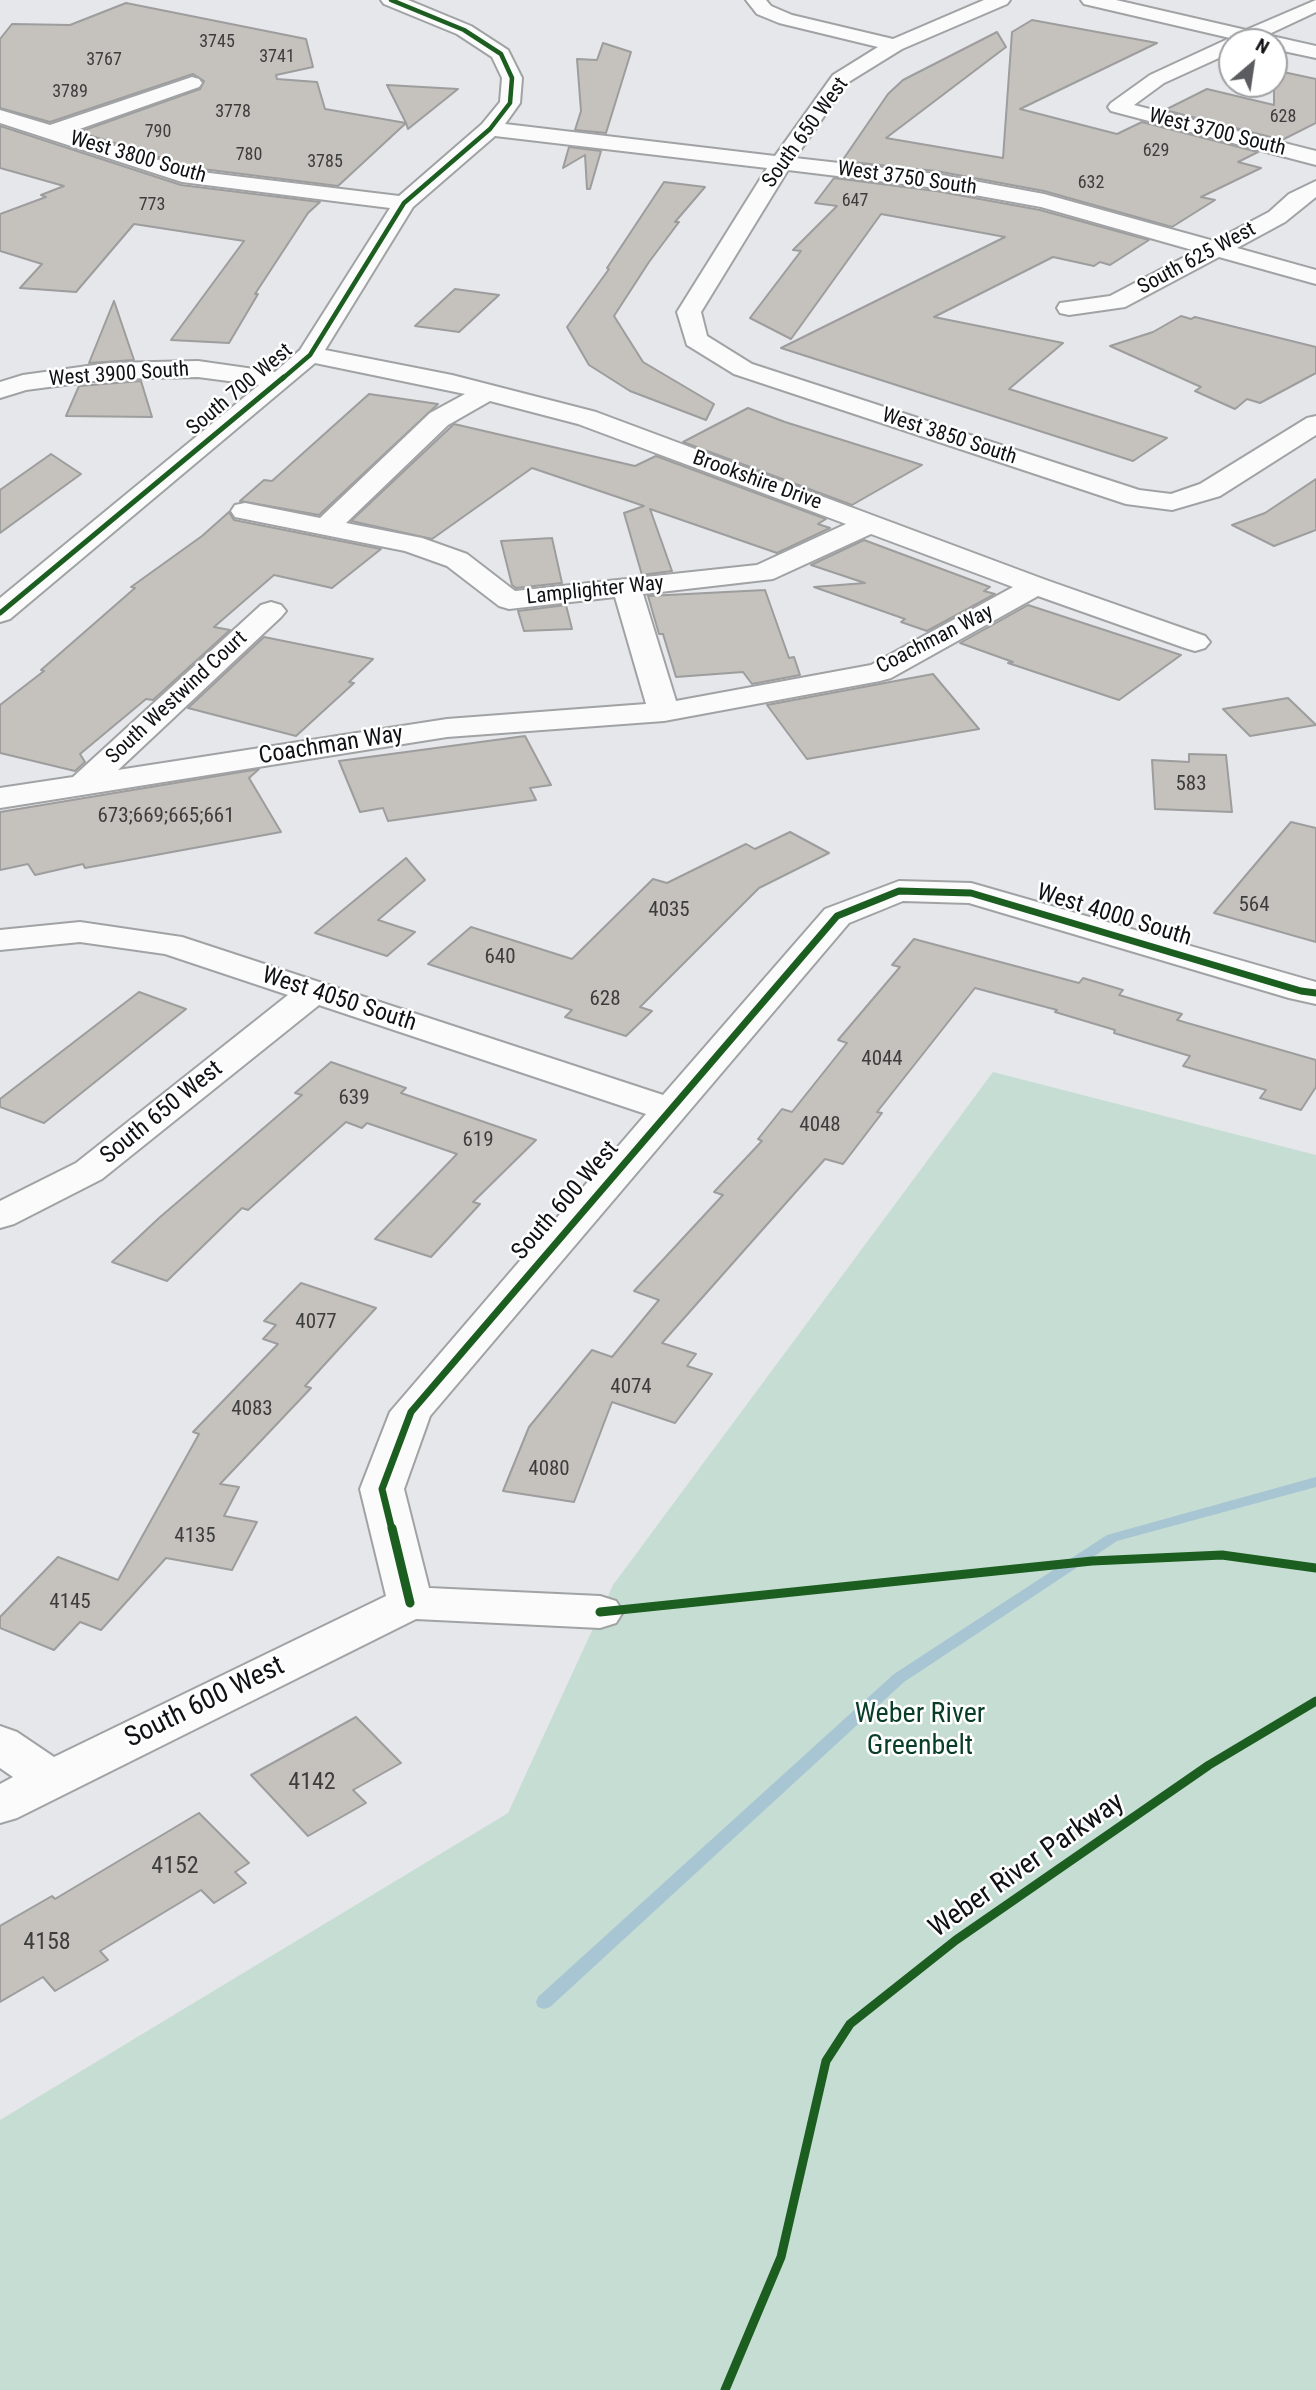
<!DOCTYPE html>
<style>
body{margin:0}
#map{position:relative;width:1316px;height:2390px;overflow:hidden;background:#e5e7ea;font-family:"Roboto Condensed",sans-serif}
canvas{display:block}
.north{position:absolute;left:1218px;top:28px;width:70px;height:70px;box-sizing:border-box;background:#fff;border:2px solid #9fa0a1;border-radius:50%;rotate:29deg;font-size:19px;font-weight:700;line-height:28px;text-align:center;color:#101114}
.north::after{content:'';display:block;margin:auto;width:24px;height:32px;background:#5b5c5f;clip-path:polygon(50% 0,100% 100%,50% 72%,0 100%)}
</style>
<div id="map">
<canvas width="1316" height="2390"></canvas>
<div class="north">N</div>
</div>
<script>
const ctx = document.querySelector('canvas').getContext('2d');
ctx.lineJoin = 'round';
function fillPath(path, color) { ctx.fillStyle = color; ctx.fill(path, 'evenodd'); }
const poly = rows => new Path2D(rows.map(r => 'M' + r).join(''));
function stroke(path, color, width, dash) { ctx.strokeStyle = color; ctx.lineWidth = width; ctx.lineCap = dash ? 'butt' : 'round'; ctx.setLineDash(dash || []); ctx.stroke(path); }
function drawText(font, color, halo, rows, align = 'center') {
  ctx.font = font + ' "Roboto Condensed",sans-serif'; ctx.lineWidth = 5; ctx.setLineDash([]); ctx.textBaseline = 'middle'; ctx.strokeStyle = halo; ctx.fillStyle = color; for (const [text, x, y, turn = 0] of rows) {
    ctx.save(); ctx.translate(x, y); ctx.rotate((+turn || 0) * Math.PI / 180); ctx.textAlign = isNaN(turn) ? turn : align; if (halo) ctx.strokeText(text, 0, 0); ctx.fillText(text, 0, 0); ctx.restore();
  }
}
fillPath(poly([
 [993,1072,1316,1155,1316,2390,0,2390,0,2120,508,1813,613,1585]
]), '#c6ddd3');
fillPath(poly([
 [1316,1477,1316,1487,1117,1541,904,1682,550,2007,544,2009,538,2007,536,2002,538,1997,894,1674,1107,1535,1316,1477]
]), '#a7c5d3');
const building = poly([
 [126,3,306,39,313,67,276,75,277,79,317,82,325,109,406,123,387,85,458,89,408,129,406,123,338,186,194,168,79,132,200,89,204,81,193,74,50,122,0,108,0,39,12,24,70,25,126,3],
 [1032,20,1157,43,1020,109,1117,134,1142,122,1258,152,1238,162,1261,168,1201,197,1215,200,1172,227,1044,191,936,171,842,161,888,94,903,80,997,32,1006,47,886,138,1003,158,1012,32,1032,20],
 [603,43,631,52,606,133,575,130,581,111,577,59,597,60,603,43],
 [1274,70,1316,79,1316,123,1282,140,1165,110,1207,89,1274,105,1274,70],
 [0,126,181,185,320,202,308,213,255,294,258,294,229,343,171,340,244,241,134,224,76,292,20,288,42,264,0,251,0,214,46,197,41,195,64,186,0,168,0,126],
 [569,147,601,151,590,189,587,189,585,155,563,168,569,147],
 [834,178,936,191,1040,210,1149,240,1110,265,1100,262,1094,266,1053,257,934,317,1063,343,1009,389,1167,438,1133,461,781,348,1005,237,881,214,791,339,750,318,801,251,793,250,837,206,815,203,834,178],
 [664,182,705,187,675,222,679,222,649,262,614,316,643,362,714,404,706,420,630,391,589,365,567,327,609,269,607,268,664,182],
 [455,289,499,295,459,332,415,326,455,289],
 [114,301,134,360,89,363,114,301],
 [1181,316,1191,319,1195,317,1316,347,1316,373,1260,403,1247,399,1235,409,1195,391,1201,387,1110,346,1153,332,1181,316],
 [141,381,152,417,66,416,79,386,141,381],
 [369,394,438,404,319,515,240,501,264,480,272,481,369,394],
 [748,408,785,422,922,465,852,505,683,442,748,408],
 [454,424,635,466,656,456,826,519,818,524,830,528,777,553,650,509,672,571,642,575,624,513,644,506,532,468,432,539,351,521,454,424],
 [51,454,81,474,0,533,0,490,51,454],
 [1316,479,1316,530,1274,546,1232,525,1265,513,1316,479],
 [229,512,234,520,381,549,332,588,274,575,214,627,230,630,153,700,146,699,80,754,85,762,75,771,0,753,0,705,44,671,41,670,135,588,131,587,202,536,229,512],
 [552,538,562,583,516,588,512,585,501,541,552,538],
 [864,540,990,587,984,591,995,594,927,631,901,622,905,619,814,587,865,583,811,565,864,540],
 [765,590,789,658,794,657,800,675,752,684,743,672,676,677,663,634,659,634,648,596,765,590],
 [566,605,572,629,524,631,518,611,566,605],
 [1028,605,1181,655,1119,700,1008,663,1013,662,960,643,1028,605],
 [264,637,373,659,349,682,354,683,296,736,188,708,264,637],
 [933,674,979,729,807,759,767,705,933,674],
 [1288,698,1316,725,1250,736,1223,709,1288,698],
 [525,736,551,785,530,788,536,800,388,821,383,808,360,812,339,761,525,736],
 [1189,754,1226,755,1232,812,1155,809,1152,760,1189,762,1189,754],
 [259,769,249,778,281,832,85,868,83,864,35,875,28,864,0,870,0,812,259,769],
 [1291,822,1316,828,1316,942,1214,913,1291,822],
 [790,832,829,853,759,888,640,1007,652,1011,626,1036,565,1017,572,1010,428,964,471,927,572,959,653,879,667,883,746,844,755,849,790,832],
 [406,858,425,880,378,920,415,932,387,956,315,933,406,858],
 [914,939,1079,983,1083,978,1123,990,1119,995,1182,1014,1177,1020,1316,1060,1316,1087,1301,1110,1260,1098,1266,1090,1183,1066,1190,1056,1114,1033,1115,1030,1055,1012,1057,1010,975,988,877,1112,882,1113,843,1164,825,1159,662,1343,696,1354,687,1366,712,1374,675,1423,612,1402,574,1502,503,1491,529,1427,592,1350,612,1357,659,1300,634,1291,723,1195,714,1192,762,1141,758,1139,782,1109,792,1112,847,1043,838,1040,900,967,892,965,914,939],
 [139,992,186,1009,44,1123,0,1107,0,1099,139,992],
 [331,1062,406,1088,401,1093,536,1140,473,1202,480,1204,431,1257,375,1239,457,1154,367,1123,362,1128,346,1122,248,1210,242,1208,167,1281,112,1262,159,1218,302,1095,295,1093,331,1062],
 [301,1283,376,1308,305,1386,311,1388,220,1484,239,1487,224,1516,257,1522,232,1570,166,1558,101,1630,80,1622,54,1650,0,1628,0,1617,58,1557,118,1580,199,1434,193,1432,278,1344,263,1339,276,1325,264,1321,301,1283],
 [356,1717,401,1763,353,1790,366,1803,308,1836,251,1775,356,1717],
 [199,1813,249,1863,235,1872,246,1883,214,1903,201,1890,100,1951,108,1960,55,1991,43,1977,0,2002,0,1926,52,1896,55,1899,199,1813]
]);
fillPath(building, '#c5c2bd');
stroke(building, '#9d9d9e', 2);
const minor = poly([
 [381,0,408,0,471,26,508,50,522,78,520,103,505,124,775,156,833,75,878,47,779,23,757,14,746,0,766,0,771,6,792,15,893,39,984,0,1010,0,1007,4,902,49,847,83,795,158,936,174,1044,194,1214,241,1269,212,1289,194,1316,181,1316,197,1285,222,1237,248,1316,270,1316,284,1219,257,1125,307,1069,315,1060,313,1057,308,1060,303,1110,296,1196,251,1041,207,936,188,788,170,701,312,707,336,752,364,1139,490,1171,494,1200,484,1307,418,1316,416,1316,435,1220,496,1172,510,1126,504,734,374,687,345,677,312,767,168,495,136,413,207,325,350,452,375,596,412,1046,580,1205,636,1210,642,1205,648,1195,651,1185,648,1038,596,891,678,880,681,664,721,447,737,0,808,0,788,73,777,261,605,271,602,281,605,286,611,281,617,118,770,447,719,646,704,615,597,509,609,499,606,447,566,405,551,235,517,231,511,235,505,245,503,320,518,430,413,465,394,315,363,10,619,0,622,0,598,259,385,198,377,109,379,26,390,0,398,0,382,23,375,109,363,198,361,275,372,300,350,390,208,182,182,0,123,0,110,50,125,192,77,199,79,202,83,199,87,71,132,193,171,399,196,482,124,500,102,502,78,492,57,457,34,384,4,381,0],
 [490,401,578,424,846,524,757,565,515,591,467,554,422,538,346,523,448,425,490,401],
 [871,534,1013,587,871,665,676,701,643,594,773,579,871,534],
 [1081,0,1116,0,1246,30,1316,0,1316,12,1267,35,1316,46,1316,58,1274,49,1274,42,1232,42,1232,52,1164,83,1134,105,1316,151,1316,165,1111,111,1108,107,1111,103,1150,75,1230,38,1084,4,1081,0],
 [899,881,971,883,1316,982,1316,1004,1289,998,969,903,903,901,849,923,430,1416,404,1489,429,1588,600,1596,616,1601,623,1612,616,1623,600,1628,416,1619,17,1818,0,1823,0,1784,13,1777,0,1768,0,1726,17,1732,54,1757,386,1596,360,1489,390,1412,646,1114,319,1005,102,1179,14,1224,0,1228,0,1201,76,1163,288,995,165,954,80,942,0,950,0,930,80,922,182,937,663,1095,825,909,899,881]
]);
stroke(minor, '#a0a2a4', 4);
fillPath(minor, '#fbfbfc');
stroke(poly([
 [282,379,310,355,404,203,490,129,510,103,512,78,501,54,464,30,391,0]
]), '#1b5e20', 4.5);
stroke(poly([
 [0,613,284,377]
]), '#1b5e20', 5);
stroke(poly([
 [392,1530,382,1489,411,1412,837,916,899,891,971,893,1301,991,1316,993]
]), '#1b5e20', 7);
stroke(poly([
 [392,1528,410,1603],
 [600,1612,1092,1561,1222,1555,1316,1568],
 [725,2390,781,2257,826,2061,850,2024,956,1940,1209,1765,1316,1701]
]), '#1b5e20', 9);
drawText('18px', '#3d3d3e', null, [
 ["3745",217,42],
 ["3741",277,57],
 ["3767",104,60],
 ["3789",70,92],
 ["3778",233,112],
 ["628",1283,117],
 ["790",158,132],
 ["629",1156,151],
 ["780",249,155],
 ["3785",325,162],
 ["632",1091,183],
 ["647",855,201],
 ["773",152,205]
]);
drawText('21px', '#101114', '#fff', [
 ["South 650 West",806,133,-54],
 ["West 3700 South",1217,133,14],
 ["West 3800 South",138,158,16],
 ["West 3750 South",907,179,8],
 ["South 625 West",1197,259,-28],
 ["West 3900 South",119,375,-4],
 ["South 700 West",240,390,-40],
 ["West 3850 South",949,437,18],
 ["Brookshire Drive",757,481,20],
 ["Lamplighter Way",595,591,-6],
 ["Coachman Way",935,640,-27],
 ["South Westwind Court",177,698,-43]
]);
drawText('21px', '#3d3d3e', null, [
 ["583",1191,785],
 ["673;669;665;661",166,817],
 ["564",1254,906],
 ["4035",669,911],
 ["640",500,958],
 ["628",605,1000],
 ["4044",882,1060],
 ["639",354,1099],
 ["4048",820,1126],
 ["619",478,1141],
 ["4077",316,1323],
 ["4074",631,1388],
 ["4083",252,1410],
 ["4080",549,1470],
 ["4135",195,1537],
 ["4145",70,1603]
]);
drawText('24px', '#101114', '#fff', [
 ["Coachman Way",331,746,-9],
 ["West 4000 South",1114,916,17],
 ["West 4050 South",339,1000,18],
 ["South 650 West",162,1113,-39],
 ["South 600 West",566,1201,-49]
]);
drawText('24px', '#3d3d3e', null, [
 ["4142",312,1783],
 ["4152",175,1867],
 ["4158",47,1943]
]);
drawText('28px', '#101114', '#fff', [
 ["South 600 West",205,1703,-26],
 ["Weber River Parkway",1027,1866,-35]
]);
drawText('28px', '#083e29', '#fff', [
 ["Weber River",920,1715],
 ["Greenbelt",920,1747]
]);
</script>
